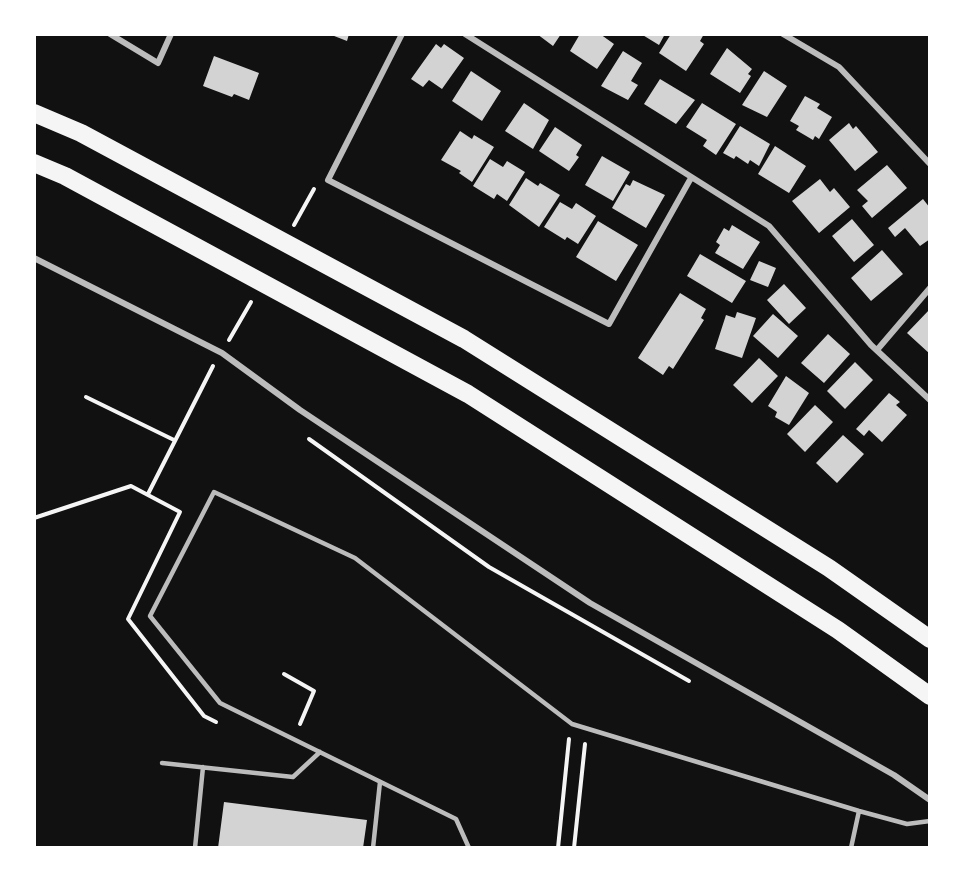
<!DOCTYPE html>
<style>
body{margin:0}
#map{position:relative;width:964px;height:882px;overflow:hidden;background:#111;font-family:Cabin,sans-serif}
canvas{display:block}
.frame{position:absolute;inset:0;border:36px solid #fff;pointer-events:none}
</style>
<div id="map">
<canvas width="964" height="882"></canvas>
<div class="frame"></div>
</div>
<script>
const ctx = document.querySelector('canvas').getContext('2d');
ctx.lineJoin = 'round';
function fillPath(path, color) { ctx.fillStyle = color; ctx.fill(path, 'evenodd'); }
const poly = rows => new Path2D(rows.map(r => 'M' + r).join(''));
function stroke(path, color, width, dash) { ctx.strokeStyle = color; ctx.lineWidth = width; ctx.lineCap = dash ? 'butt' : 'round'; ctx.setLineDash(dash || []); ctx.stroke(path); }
fillPath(poly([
 [329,34,349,34,347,41],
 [537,34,561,34,553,46],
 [580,34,600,34,614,44,597,69,570,51],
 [641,34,665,34,659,45],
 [671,34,704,34,700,41,704,44,686,71,659,53],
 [436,44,441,48,444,44,464,58,442,89,429,80,423,87,411,79],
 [727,48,752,69,748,74,751,76,740,93,710,74],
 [623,51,642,63,631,81,638,85,628,100,601,86],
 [214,56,259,73,249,100,234,94,232,97,203,86],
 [471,71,501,91,482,121,452,101],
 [764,71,787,86,767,117,742,105],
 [660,79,695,100,676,124,644,104],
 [805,96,820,104,817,108,832,117,819,139,815,136,813,140,796,130,799,126,790,121],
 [524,103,549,120,533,149,505,131],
 [702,103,736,124,716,155,703,146,707,140,686,127],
 [849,123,853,129,856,126,878,152,855,171,829,140],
 [740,126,770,144,759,166,750,160,748,164,736,156,734,159,723,153],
 [555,127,582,145,576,155,579,157,569,171,539,151],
 [460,131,472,139,474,135,494,147,472,182,459,173,461,171,441,160],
 [775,146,806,166,789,193,758,174],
 [602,156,630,172,613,201,585,185],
 [490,159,503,167,507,161,525,172,507,201,497,194,494,199,473,186],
 [887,165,907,188,872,218,862,206,868,201,857,190],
 [526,178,538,186,540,183,560,195,539,227,509,205],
 [820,179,830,192,834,188,850,207,819,233,792,201],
 [633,180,665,195,646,228,612,208,626,184,630,186],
 [923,199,930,208,930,239,920,246,905,228,895,237,888,228],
 [560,202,572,209,576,203,596,216,578,244,567,237,565,240,544,227],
 [852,219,874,245,854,262,832,236],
 [598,221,638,245,616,281,576,257],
 [732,225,760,242,743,269,715,253,720,245,716,242,724,228,729,231],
 [882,250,903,274,871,301,851,278],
 [700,254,746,281,732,303,687,276],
 [759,261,776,268,768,287,750,280],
 [784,284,806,308,789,324,767,300],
 [680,293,706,309,701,318,704,320,673,369,669,366,663,375,638,358],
 [930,309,930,354,907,333],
 [737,312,756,318,742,358,715,349,726,315,735,318],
 [773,314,798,336,778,358,753,336],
 [828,334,850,354,824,383,801,363],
 [759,358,778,376,752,403,733,385],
 [855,362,873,380,845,409,827,391],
 [786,376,809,393,789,425,775,417,777,412,768,406],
 [889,393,900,402,896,405,907,415,882,442,869,430,864,436,856,429],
 [815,405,833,422,805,452,787,434],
 [843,435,864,454,837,483,816,463],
 [224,802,367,820,363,848,218,848]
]), '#d3d3d3');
stroke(poly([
 [294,225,314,189],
 [229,340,251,302],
 [86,397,174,440],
 [309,439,489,567,689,681],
 [148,494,213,366],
 [34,518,131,486,180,512,128,619,204,716,216,722],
 [284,674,314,691,300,724],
 [558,848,569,739],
 [574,848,585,744]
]), '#f5f5f5', 4);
stroke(poly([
 [162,763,293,777,320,752],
 [195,848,203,767],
 [373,848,380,782],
 [469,848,456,819,220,703,150,616,214,492,355,558,572,724,859,811,907,824,930,821],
 [851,848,859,811]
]), '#bcbcbc', 4.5);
stroke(poly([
 [110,34,158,63,171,34],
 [402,34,328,180,609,324,691,178],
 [465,34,769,226,871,345,930,400],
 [783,34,839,67,930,164],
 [34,258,222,353,300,410,590,603,894,775,930,800],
 [877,350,930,288]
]), '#bcbcbc', 6);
stroke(poly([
 [34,113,81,133,464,339,829,568,930,639],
 [34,163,65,176,468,394,838,630,930,696]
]), '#f5f5f5', 18);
</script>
